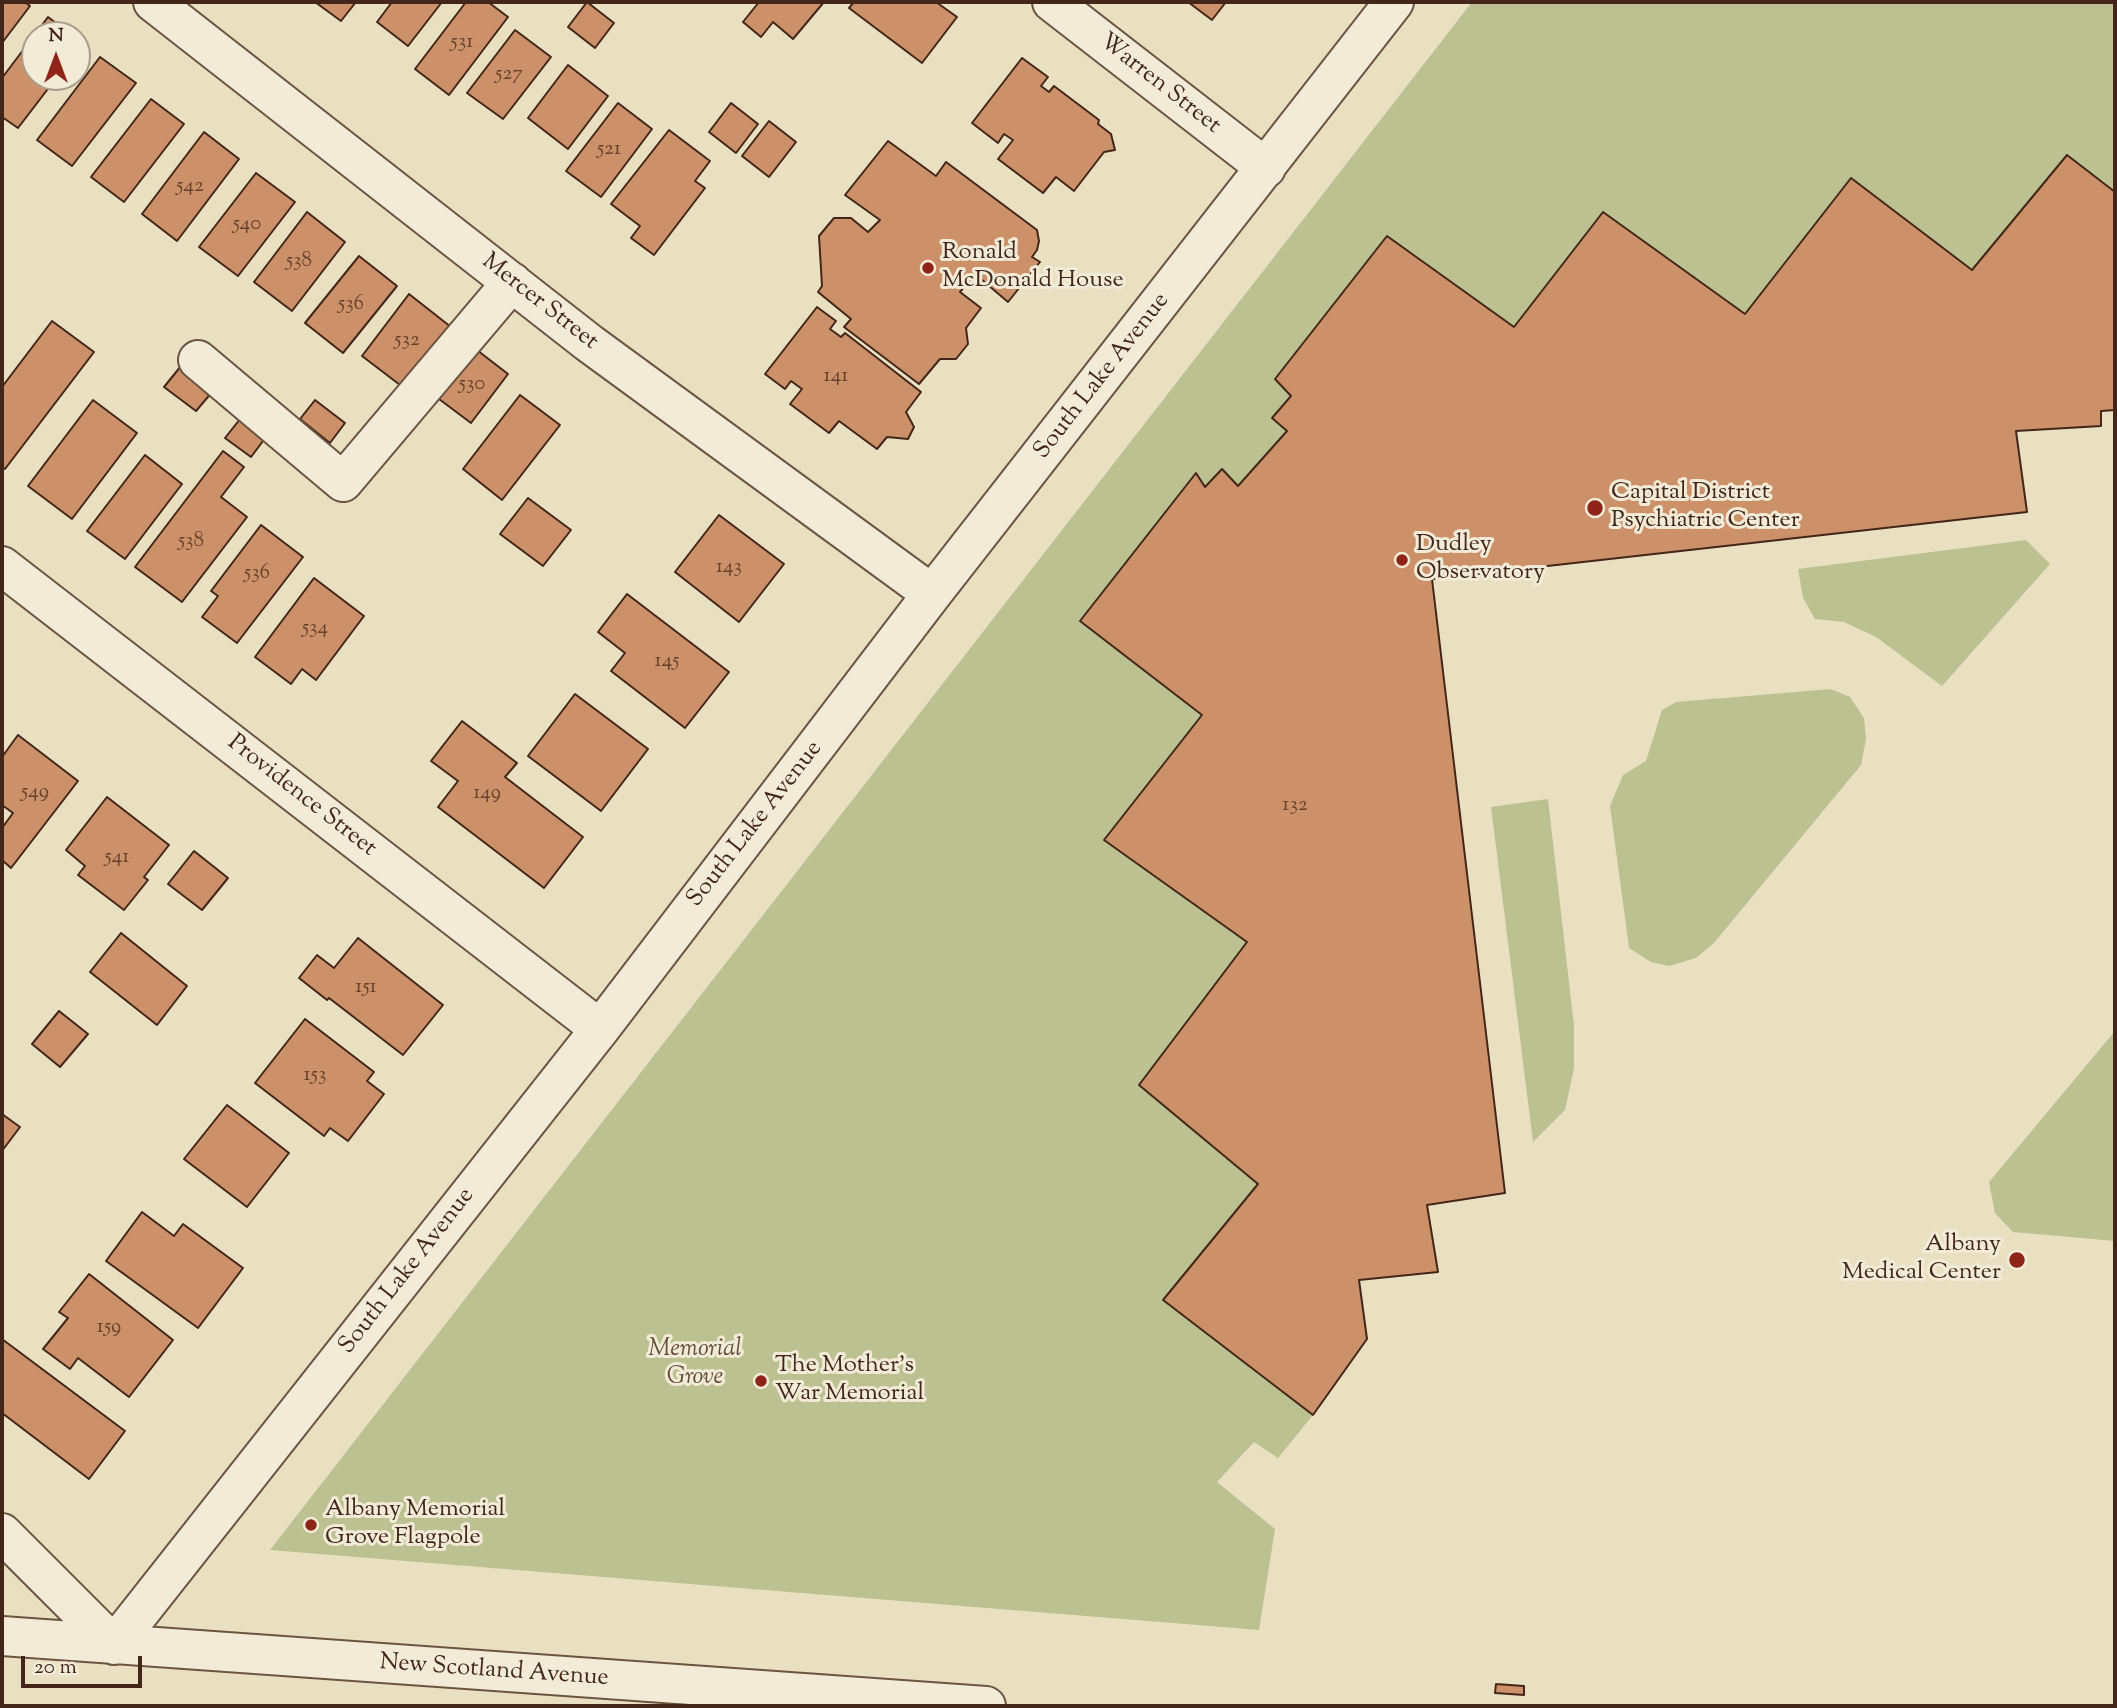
<!DOCTYPE html>
<meta charset="utf-8">
<style>
body{margin:0}
#map{position:relative;width:2117px;height:1708px;overflow:hidden;background:#e9e0c2;font-family:"Sorts Mill Goudy",serif}
canvas{display:block}
.frame{position:absolute;inset:0;border:4px solid #432619;pointer-events:none}
.north{position:absolute;left:21px;top:21px;width:70px;height:70px;box-sizing:border-box;background:#f1ebd7;border:2px solid #ab9c8b;border-radius:50%;rotate:0deg;font-size:19px;font-weight:700;line-height:28px;text-align:center;color:#432619}
.north::after{content:'';display:block;margin:auto;width:24px;height:32px;background:#8f2418;clip-path:polygon(50% 0,100% 100%,50% 72%,0 100%)}
.scale{position:absolute;left:21px;top:1656px;width:121px;height:32px;box-sizing:border-box;border:4px solid #432619;border-top:0;padding-left:9px;font-size:21px;line-height:24px;white-space:nowrap;color:#432619;-webkit-text-stroke:5px #f1ebd7;paint-order:stroke}
</style>
<div id="map">
<canvas width="2117" height="1708"></canvas>
<div class="frame"></div>
<div class="north">N</div>
<div class="scale">20 m</div>
</div>
<script>
const ctx = document.querySelector('canvas').getContext('2d');
ctx.lineJoin = 'round';
function fillPath(path, color) { ctx.fillStyle = color; ctx.fill(path, 'evenodd'); }
const poly = rows => new Path2D(rows.map(r => 'M' + r).join(''));
function stroke(path, color, width, dash) { ctx.strokeStyle = color; ctx.lineWidth = width; ctx.lineCap = dash ? 'butt' : 'round'; ctx.setLineDash(dash || []); ctx.stroke(path); }
function drawText(font, color, halo, rows, align = 'center') {
  ctx.font = font + ' "Sorts Mill Goudy",serif'; ctx.lineWidth = 6; ctx.setLineDash([]); ctx.textBaseline = 'middle'; ctx.strokeStyle = halo; ctx.fillStyle = color; for (const [text, x, y, turn = 0] of rows) {
    ctx.save(); ctx.translate(x, y); ctx.rotate((+turn || 0) * Math.PI / 180); ctx.textAlign = isNaN(turn) ? turn : align; if (halo) ctx.strokeText(text, 0, 0); ctx.fillText(text, 0, 0); ctx.restore();
  }
}
fillPath(poly([
 [1472,2,2115,2,2115,192,2067,155,1972,270,1745,314,1603,212,1514,327,1387,237,1275,378,1291,396,1272,418,1287,431,1238,486,1222,470,1205,487,1202,715,1105,840,1247,942,1139,1085,1258,1184,1163,1300,1313,1415,1278,1458,1254,1442,1217,1482,1275,1529,1259,1630,270,1550],
 [2026,540,2050,564,1942,686,1876,637,1844,622,1815,619,1803,598,1798,569],
 [1831,689,1850,697,1864,718,1866,739,1861,765,1714,943,1696,958,1669,966,1651,962,1629,948,1610,806,1623,775,1646,761,1662,710,1676,702],
 [1548,799,1574,1026,1574,1068,1565,1110,1533,1142,1491,807],
 [2115,1031,2115,1241,2013,1232,1995,1213,1989,1182]
]), '#bbc190');
const building = poly([
 [2,2,25,2,30,6,2,43,2,2],
 [315,2,356,2,341,21,315,2],
 [392,2,442,2,408,46,377,22,392,2],
 [466,2,488,2,508,17,449,95,415,69,466,2],
 [587,2,614,23,595,48,568,27,587,2],
 [759,2,824,2,793,39,773,22,761,37,743,22,759,2],
 [854,2,936,2,957,17,922,63,849,8,854,2],
 [1188,2,1226,2,1212,20,1188,2],
 [48,17,72,35,35,35,35,77,57,77,18,128,2,117,2,78,48,17],
 [515,30,551,57,503,119,467,93,515,30],
 [100,57,136,83,72,166,37,140,100,57],
 [1022,58,1048,77,1041,86,1049,92,1054,86,1099,120,1098,124,1111,134,1115,150,1104,152,1074,191,1056,177,1043,193,998,159,1013,140,1004,134,998,143,972,123,1022,58],
 [568,65,608,96,568,149,528,118,568,65],
 [151,99,184,124,124,202,91,177,151,99],
 [618,103,652,129,601,197,566,171,618,103],
 [731,103,758,124,736,153,709,132,731,103],
 [769,121,796,142,769,177,742,156,769,121],
 [669,130,710,161,695,181,705,188,654,255,631,238,640,226,611,204,669,130],
 [204,132,239,159,177,241,142,214,204,132],
 [888,141,936,176,946,162,1037,230,1039,241,1037,250,1032,257,1040,262,1008,302,975,274,960,292,981,308,966,328,968,344,956,359,940,359,919,384,844,327,851,319,818,292,822,286,819,236,834,218,851,218,868,232,880,220,845,195,888,141],
 [2067,155,2115,192,2115,410,2101,411,2101,426,2016,431,2027,512,1432,579,1505,1193,1427,1205,1438,1272,1359,1280,1367,1339,1313,1415,1163,1300,1258,1184,1139,1085,1247,942,1104,840,1202,715,1080,621,1196,473,1205,487,1222,469,1238,486,1287,431,1272,418,1291,396,1275,379,1387,236,1514,327,1603,212,1745,314,1851,178,1972,270,2067,155],
 [256,173,295,202,238,276,199,247,256,173],
 [307,212,345,242,292,311,254,282,307,212],
 [359,256,397,286,343,353,305,323,359,256],
 [409,294,451,327,404,388,362,356,409,294],
 [817,307,836,321,830,329,841,337,845,333,921,392,906,412,914,427,908,439,887,437,877,449,839,421,829,433,790,404,802,389,791,381,785,389,765,374,817,307],
 [52,321,94,352,5,469,2,467,2,387,52,321],
 [473,347,508,374,471,423,435,396,473,347],
 [181,366,213,391,196,411,164,387,181,366],
 [520,395,560,425,502,500,463,469,520,395],
 [93,400,137,433,72,519,28,486,93,400],
 [315,400,345,423,330,443,300,419,315,400],
 [244,414,269,433,251,457,225,438,244,414],
 [223,451,244,467,221,497,247,517,182,602,135,567,223,451],
 [145,455,182,484,125,559,87,531,145,455],
 [528,498,571,530,543,566,500,534,528,498],
 [719,515,784,564,739,622,675,572,719,515],
 [261,525,303,557,237,643,202,617,218,596,211,591,261,525],
 [314,578,364,616,316,680,302,669,291,684,255,657,314,578],
 [627,594,729,672,685,728,611,671,625,653,598,632,627,594],
 [575,694,648,749,601,811,528,756,575,694],
 [462,721,517,763,505,777,583,837,544,888,438,807,458,781,431,761,462,721],
 [18,735,78,781,11,868,2,860,2,828,13,813,2,805,2,757,18,735],
 [107,797,169,845,144,877,148,880,124,910,78,875,85,866,66,850,107,797],
 [194,851,228,878,202,910,168,884,194,851],
 [121,933,187,986,157,1025,90,972,121,933],
 [358,938,443,1005,403,1055,329,998,327,1000,299,978,317,955,334,968,358,938],
 [59,1011,88,1034,60,1067,32,1044,59,1011],
 [305,1019,374,1072,367,1081,384,1094,348,1141,330,1128,324,1136,255,1083,305,1019],
 [227,1105,289,1153,247,1207,184,1159,227,1105],
 [2,1114,20,1127,2,1151,2,1114],
 [142,1212,174,1236,183,1224,243,1268,198,1328,106,1261,142,1212],
 [89,1274,173,1340,129,1397,78,1358,70,1369,43,1349,68,1318,59,1312,89,1274],
 [2,1339,125,1431,89,1479,2,1413,2,1339],
 [1496,1684,1524,1686,1524,1695,1495,1693,1496,1684]
]);
fillPath(building, '#cd9169');
stroke(building, '#432619', 2);
const minor = poly([
 [153,2,589,343,932,594],
 [1052,2,1266,168],
 [198,360,343,482,512,282],
 [2,566,600,1029],
 [2,1533,114,1645,600,1029,932,594,1394,2],
 [2,1636,986,1706]
]);
stroke(minor, '#6c5443', 42);
stroke(minor, '#f1ebd7', 38);
for (const [x, y, r, color] of [
 [928,268,7,"#8f2418"],
 [1595,508,9,"#8f2418"],
 [1402,560,7,"#8f2418"],
 [2017,1260,9,"#8f2418"],
 [761,1381,7,"#8f2418"],
 [311,1525,7,"#8f2418"]
]) { const dot = new Path2D(); dot.arc(x, y, r, 0, 2 * Math.PI); ctx.fillStyle = color; ctx.fill(dot); stroke(dot, '#f1ebd7', 2.5); }
drawText('21px', '#66412d', null, [
 ["531",462,43],
 ["527",509,75],
 ["521",609,150],
 ["542",190,187],
 ["540",247,225],
 ["538",299,262],
 ["536",351,305],
 ["532",407,341],
 ["141",836,377],
 ["530",472,385],
 ["538",191,542],
 ["143",729,568],
 ["536",257,574],
 ["534",315,629],
 ["145",667,662],
 ["549",35,793],
 ["149",487,794],
 ["132",1295,806],
 ["541",117,858],
 ["151",366,988],
 ["153",315,1076],
 ["159",109,1328]
]);
drawText('24px', '#432619', '#f1ebd7', [
 ["Warren Street",1159,85,38],
 ["Mercer Street",539,303,38],
 ["South Lake Avenue",1103,377,-52],
 ["Providence Street",301,797,38],
 ["South Lake Avenue",756,825,-52],
 ["South Lake Avenue",408,1272,-52],
 ["New Scotland Avenue",494,1672,4]
]);
drawText('24px', '#432619', '#f1ebd7', [
 ["Ronald",942,254],
 ["McDonald House",942,282],
 ["Capital District",1611,494],
 ["Psychiatric Center",1611,522],
 ["Dudley",1416,546],
 ["Observatory",1416,574],
 ["Albany",2001,1246,"right"],
 ["Medical Center",2001,1274,"right"],
 ["The Mother’s",775,1367],
 ["War Memorial",775,1395],
 ["Albany Memorial",325,1511],
 ["Grove Flagpole",325,1539]
], 'left');
drawText('italic 24px', '#614d37', '#f1ebd7', [
 ["Memorial",695,1351],
 ["Grove",695,1379]
]);
</script>
